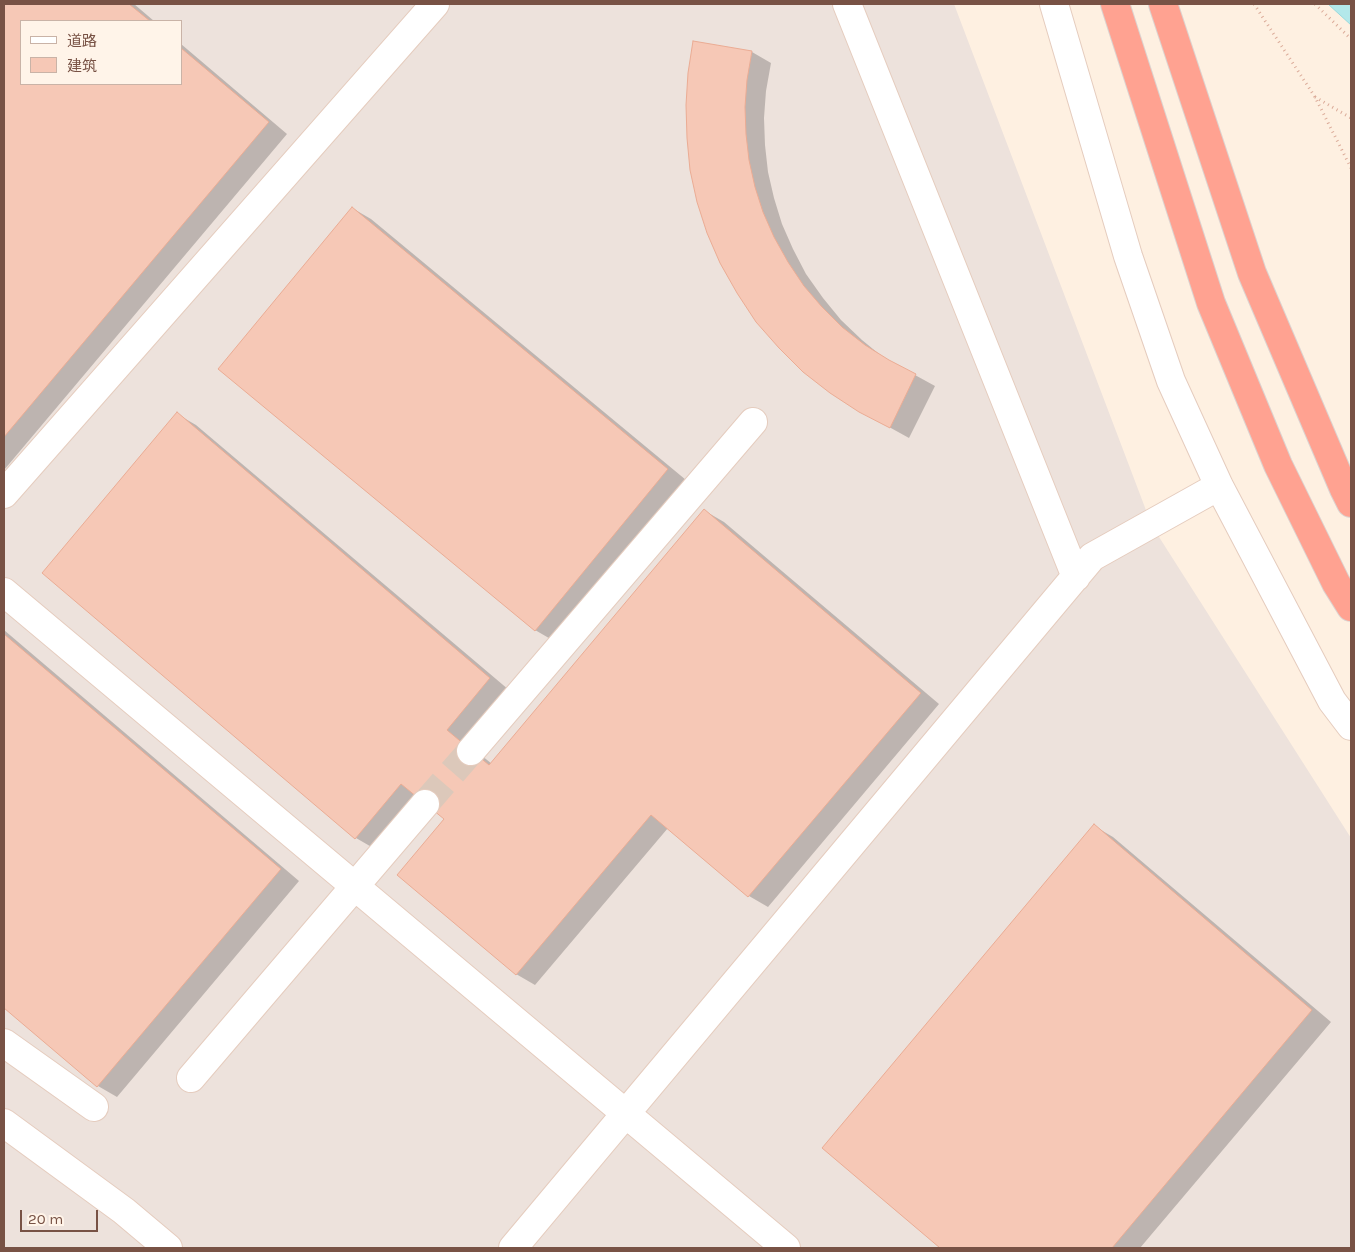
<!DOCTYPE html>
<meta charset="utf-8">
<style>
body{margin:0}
#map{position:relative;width:1355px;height:1252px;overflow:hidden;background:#fef0e1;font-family:Karla,"Noto Sans SC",sans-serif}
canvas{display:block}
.frame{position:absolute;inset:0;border:5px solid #785245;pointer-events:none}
.legend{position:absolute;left:20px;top:20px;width:162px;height:65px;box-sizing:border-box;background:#fff4e9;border:1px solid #c9b3a7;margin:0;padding:6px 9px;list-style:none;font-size:15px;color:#785245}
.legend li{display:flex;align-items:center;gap:10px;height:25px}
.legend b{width:25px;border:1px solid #c9b3a7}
.scale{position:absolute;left:20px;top:1210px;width:78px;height:22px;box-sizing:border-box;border:2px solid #785245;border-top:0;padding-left:6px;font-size:15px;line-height:18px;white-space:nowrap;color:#785245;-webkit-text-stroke:4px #fff4e9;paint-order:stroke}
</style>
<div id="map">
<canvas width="1355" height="1252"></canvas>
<div class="frame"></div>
<ul class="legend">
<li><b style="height:6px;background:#fff"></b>道路</li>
<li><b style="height:14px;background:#f6c8b6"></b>建筑</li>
</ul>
<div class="scale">20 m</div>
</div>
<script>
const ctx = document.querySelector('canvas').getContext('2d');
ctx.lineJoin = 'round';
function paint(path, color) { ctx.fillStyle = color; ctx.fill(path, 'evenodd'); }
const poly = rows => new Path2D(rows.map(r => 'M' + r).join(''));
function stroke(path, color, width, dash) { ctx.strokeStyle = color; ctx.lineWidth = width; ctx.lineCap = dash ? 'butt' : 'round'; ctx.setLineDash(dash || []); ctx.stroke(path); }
const industrial = poly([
 [4,4,954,4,1152,526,1351,838,1351,1248,4,1248],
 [21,21,181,21,181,84,21,84]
]);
const water = poly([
 [1328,4,1351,4,1351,25,1328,4]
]);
const shadow = poly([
 [4,4,134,4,154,21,21,21,21,84,181,84,181,44,287,134,4,470],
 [752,52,771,63,766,91,764,118,765,145,768,172,774,198,782,224,793,249,806,274,823,298,841,320,862,340,884,358,935,386,909,438,880,422,709,233],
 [352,208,371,219,686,480,554,641,535,630],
 [177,414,196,425,509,690,465,742,492,764,705,511,724,522,939,704,768,907,749,896,668,828,535,985,516,974,446,819,419,796,375,849,356,838],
 [4,630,299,881,117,1097,98,1086,4,1007],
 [1094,826,1113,837,1331,1022,1140,1248,942,1248,823,1148]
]);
const building = poly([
 [4,4,129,4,150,21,21,21,21,84,181,84,181,48,269,122,4,437,4,4],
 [693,41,752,51,747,80,745,107,746,134,749,160,755,187,763,212,774,237,788,262,804,286,822,307,842,327,865,345,889,360,916,374,890,428,859,412,830,393,803,372,779,348,756,322,737,293,720,263,707,233,697,202,690,170,687,138,686,105,688,73,693,41],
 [352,207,668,469,535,631,218,369,352,207],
 [177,412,490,678,447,730,489,765,704,509,921,693,748,897,651,815,516,975,397,875,444,819,401,784,355,839,42,573,177,412],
 [4,634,281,869,97,1087,4,1008,4,634],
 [1094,824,1312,1010,1112,1248,940,1248,822,1148,1094,824]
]);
const minorTunnel = poly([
 [425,804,471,751]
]);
const path = poly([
 [1254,4,1315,97,1351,168],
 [1315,4,1351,39],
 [1315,97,1351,118]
]);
const minor = poly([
 [847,4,1076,577],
 [1054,4,1128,256,1171,381,1219,486,1332,701,1351,726],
 [4,494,435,4],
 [4,592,786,1248],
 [471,751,753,422],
 [4,1043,94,1107],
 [191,1078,425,804],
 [4,1123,124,1211,168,1248],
 [513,1248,1092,557,1219,486]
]);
const highway = poly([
 [1115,4,1211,303,1278,465,1336,583,1351,607],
 [1163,4,1252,273,1344,489,1351,503]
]);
paint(industrial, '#ede2dc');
paint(water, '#b3e8ea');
stroke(water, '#99d9dc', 1);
paint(shadow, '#0003');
paint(building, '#f6c8b6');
stroke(building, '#ebac94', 1);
stroke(minorTunnel, '#dcc8ba', 28, [28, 14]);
stroke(minor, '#e5ccbe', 30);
stroke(highway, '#dcd2cf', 30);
stroke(path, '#dbab99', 3, [1, 4]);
stroke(minor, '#fff', 28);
stroke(highway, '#ffa291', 28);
</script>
